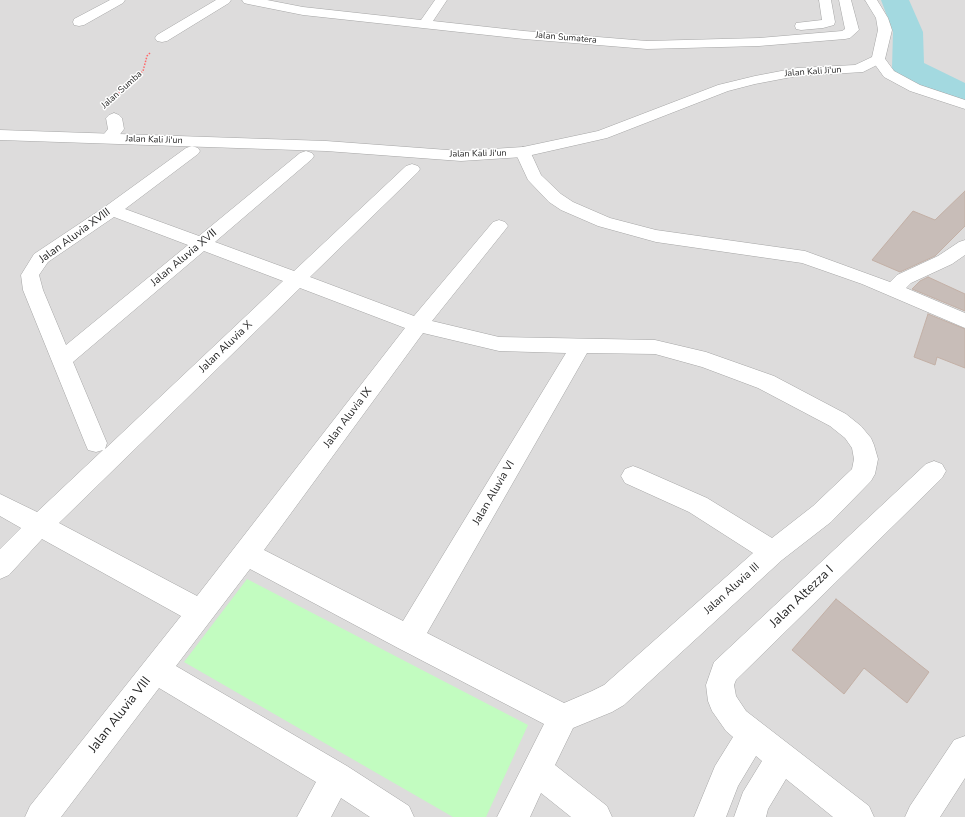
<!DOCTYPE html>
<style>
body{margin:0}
canvas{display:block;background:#f0ebe5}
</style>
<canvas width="965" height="817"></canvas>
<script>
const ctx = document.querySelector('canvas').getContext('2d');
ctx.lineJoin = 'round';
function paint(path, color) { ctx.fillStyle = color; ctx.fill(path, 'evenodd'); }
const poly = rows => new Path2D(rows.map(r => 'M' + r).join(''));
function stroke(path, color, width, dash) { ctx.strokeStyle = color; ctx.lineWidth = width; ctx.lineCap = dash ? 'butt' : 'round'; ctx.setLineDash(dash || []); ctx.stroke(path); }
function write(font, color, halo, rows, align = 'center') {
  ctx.font = font + ' "Nunito Sans",sans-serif'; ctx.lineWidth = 3; ctx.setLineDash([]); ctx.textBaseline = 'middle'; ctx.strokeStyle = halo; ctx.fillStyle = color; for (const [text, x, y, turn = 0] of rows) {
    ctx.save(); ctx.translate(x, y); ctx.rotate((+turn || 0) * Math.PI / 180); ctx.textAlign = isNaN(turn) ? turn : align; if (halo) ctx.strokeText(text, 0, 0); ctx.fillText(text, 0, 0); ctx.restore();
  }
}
const residential = poly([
 [0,0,965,0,965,817,0,817]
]);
const park = poly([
 [247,579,528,725,486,817,453,817,184,662]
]);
const river = poly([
 [881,0,909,0,923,32,924,63,965,83,965,106,953,103,897,75,892,68,893,32,881,0]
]);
const building = poly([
 [965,191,965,226,935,256,900,272,872,260,913,211,935,220,965,191],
 [928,277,965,294,965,311,912,289,920,281,928,277],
 [928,314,965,329,965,368,937,357,935,365,914,357,928,314],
 [836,599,929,672,907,703,864,668,844,694,792,650,836,599]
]);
const path = poly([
 [112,99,143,71,147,56,151,52]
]);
const minor = poly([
 [110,0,125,0,123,3,84,25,79,26,74,25,73,22,74,19,110,0],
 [216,0,231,0,229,3,167,41,162,42,157,41,155,38,157,35,216,0],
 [242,0,267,0,303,7,421,20,435,0,447,0,433,21,524,31,647,41,759,38,842,31,845,29,839,0,851,0,859,30,850,38,845,39,759,46,647,49,524,39,303,15,248,4,244,3,242,0],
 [819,0,831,0,835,22,834,25,823,28,801,30,796,29,795,26,796,23,822,20,819,0],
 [878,55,883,56,894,71,920,85,965,100,965,109,910,91,884,77,871,59,873,56,878,55],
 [114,113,119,115,122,118,124,129,115,141,109,143,103,141,101,138,108,129,106,118,109,115,114,113],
 [192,146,198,148,200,151,198,154,125,209,199,236,300,153,306,151,312,153,314,156,312,159,215,242,294,271,406,166,412,164,418,166,420,169,418,172,310,277,414,316,493,222,499,220,505,222,508,226,505,230,432,321,499,337,655,340,706,352,774,376,846,414,861,426,871,438,874,445,878,459,875,474,871,481,831,522,782,560,624,705,612,712,573,728,555,765,607,806,612,817,571,817,541,793,530,817,497,817,544,724,398,648,250,569,176,666,347,766,409,806,414,817,370,817,341,798,331,817,297,817,316,782,159,688,61,817,25,817,30,806,181,616,42,539,9,575,0,579,0,549,21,528,0,516,0,494,37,512,103,450,96,452,88,450,85,443,23,290,21,275,34,254,106,206,186,148,192,146],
 [114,217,188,245,66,345,43,290,39,275,48,262,114,217],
 [204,251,283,281,105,449,107,443,73,362,204,251],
 [300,288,405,328,197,596,59,523,300,288],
 [423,333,499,351,566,353,403,621,264,550,423,333],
 [587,353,655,354,702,367,758,388,830,426,845,438,852,448,854,459,852,469,813,506,772,538,707,498,641,469,633,466,625,469,621,476,625,483,689,512,753,553,604,685,592,691,564,703,427,633,587,353],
 [523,147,529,149,541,175,561,194,573,202,610,218,656,230,805,251,890,282,897,275,938,256,959,242,965,240,965,255,952,264,911,283,906,288,965,313,965,328,862,284,802,263,656,242,598,226,561,210,549,202,528,180,515,152,517,149,523,147],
 [934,461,942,464,946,471,942,478,736,680,734,685,736,696,746,711,869,806,874,817,833,817,786,779,768,809,766,817,734,817,743,792,762,761,756,756,738,786,726,817,694,817,715,766,733,737,726,731,712,711,708,701,706,685,714,662,926,464,934,461],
 [965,736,965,778,940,817,905,817,910,806,954,740,965,736]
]);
const tertiary = poly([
 [865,0,877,0,888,18,892,30,885,59,883,62,863,72,797,76,755,84,728,91,607,138,523,157,461,161,326,151,0,140,0,130,326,141,461,151,523,147,598,131,718,85,755,76,797,68,855,65,872,57,878,30,876,18,865,0]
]);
const farStreetnames = [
 ["Jalan Sumatera",566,38,5],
 ["Jalan Kali Ji'un",813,72,-4],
 ["Jalan Sumba",122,90,-42],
 ["Jalan Kali Ji'un",154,140,2],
 ["Jalan Kali Ji'un",478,154,-1]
];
const streetNames = [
 ["Jalan Aluvia XVIII",75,236,-36],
 ["Jalan Aluvia XVII",184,258,-40],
 ["Jalan Aluvia X",226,347,-44],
 ["Jalan Aluvia IX",348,418,-53],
 ["Jalan Aluvia VI",494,493,-60],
 ["Jalan Aluvia III",732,589,-42]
];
const nearStreetnames = [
 ["Jalan Altezza I",802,597,-44],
 ["Jalan Aluvia VIII",120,715,-52]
];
paint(residential, '#dddcdc');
paint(park, '#c2fcc0');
paint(river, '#a3d9e0');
paint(building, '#c8bdb8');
stroke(building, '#c3b0a6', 1);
stroke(minor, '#a6a6a6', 1);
stroke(tertiary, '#a6a6a6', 1);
stroke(path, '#ff6769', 1.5, [1.5, 1.5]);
paint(minor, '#fff');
paint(tertiary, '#fff');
write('9px', '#1f1f1f', '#fff', farStreetnames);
write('11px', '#1f1f1f', '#fff', streetNames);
write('13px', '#1f1f1f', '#fff', nearStreetnames);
</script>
